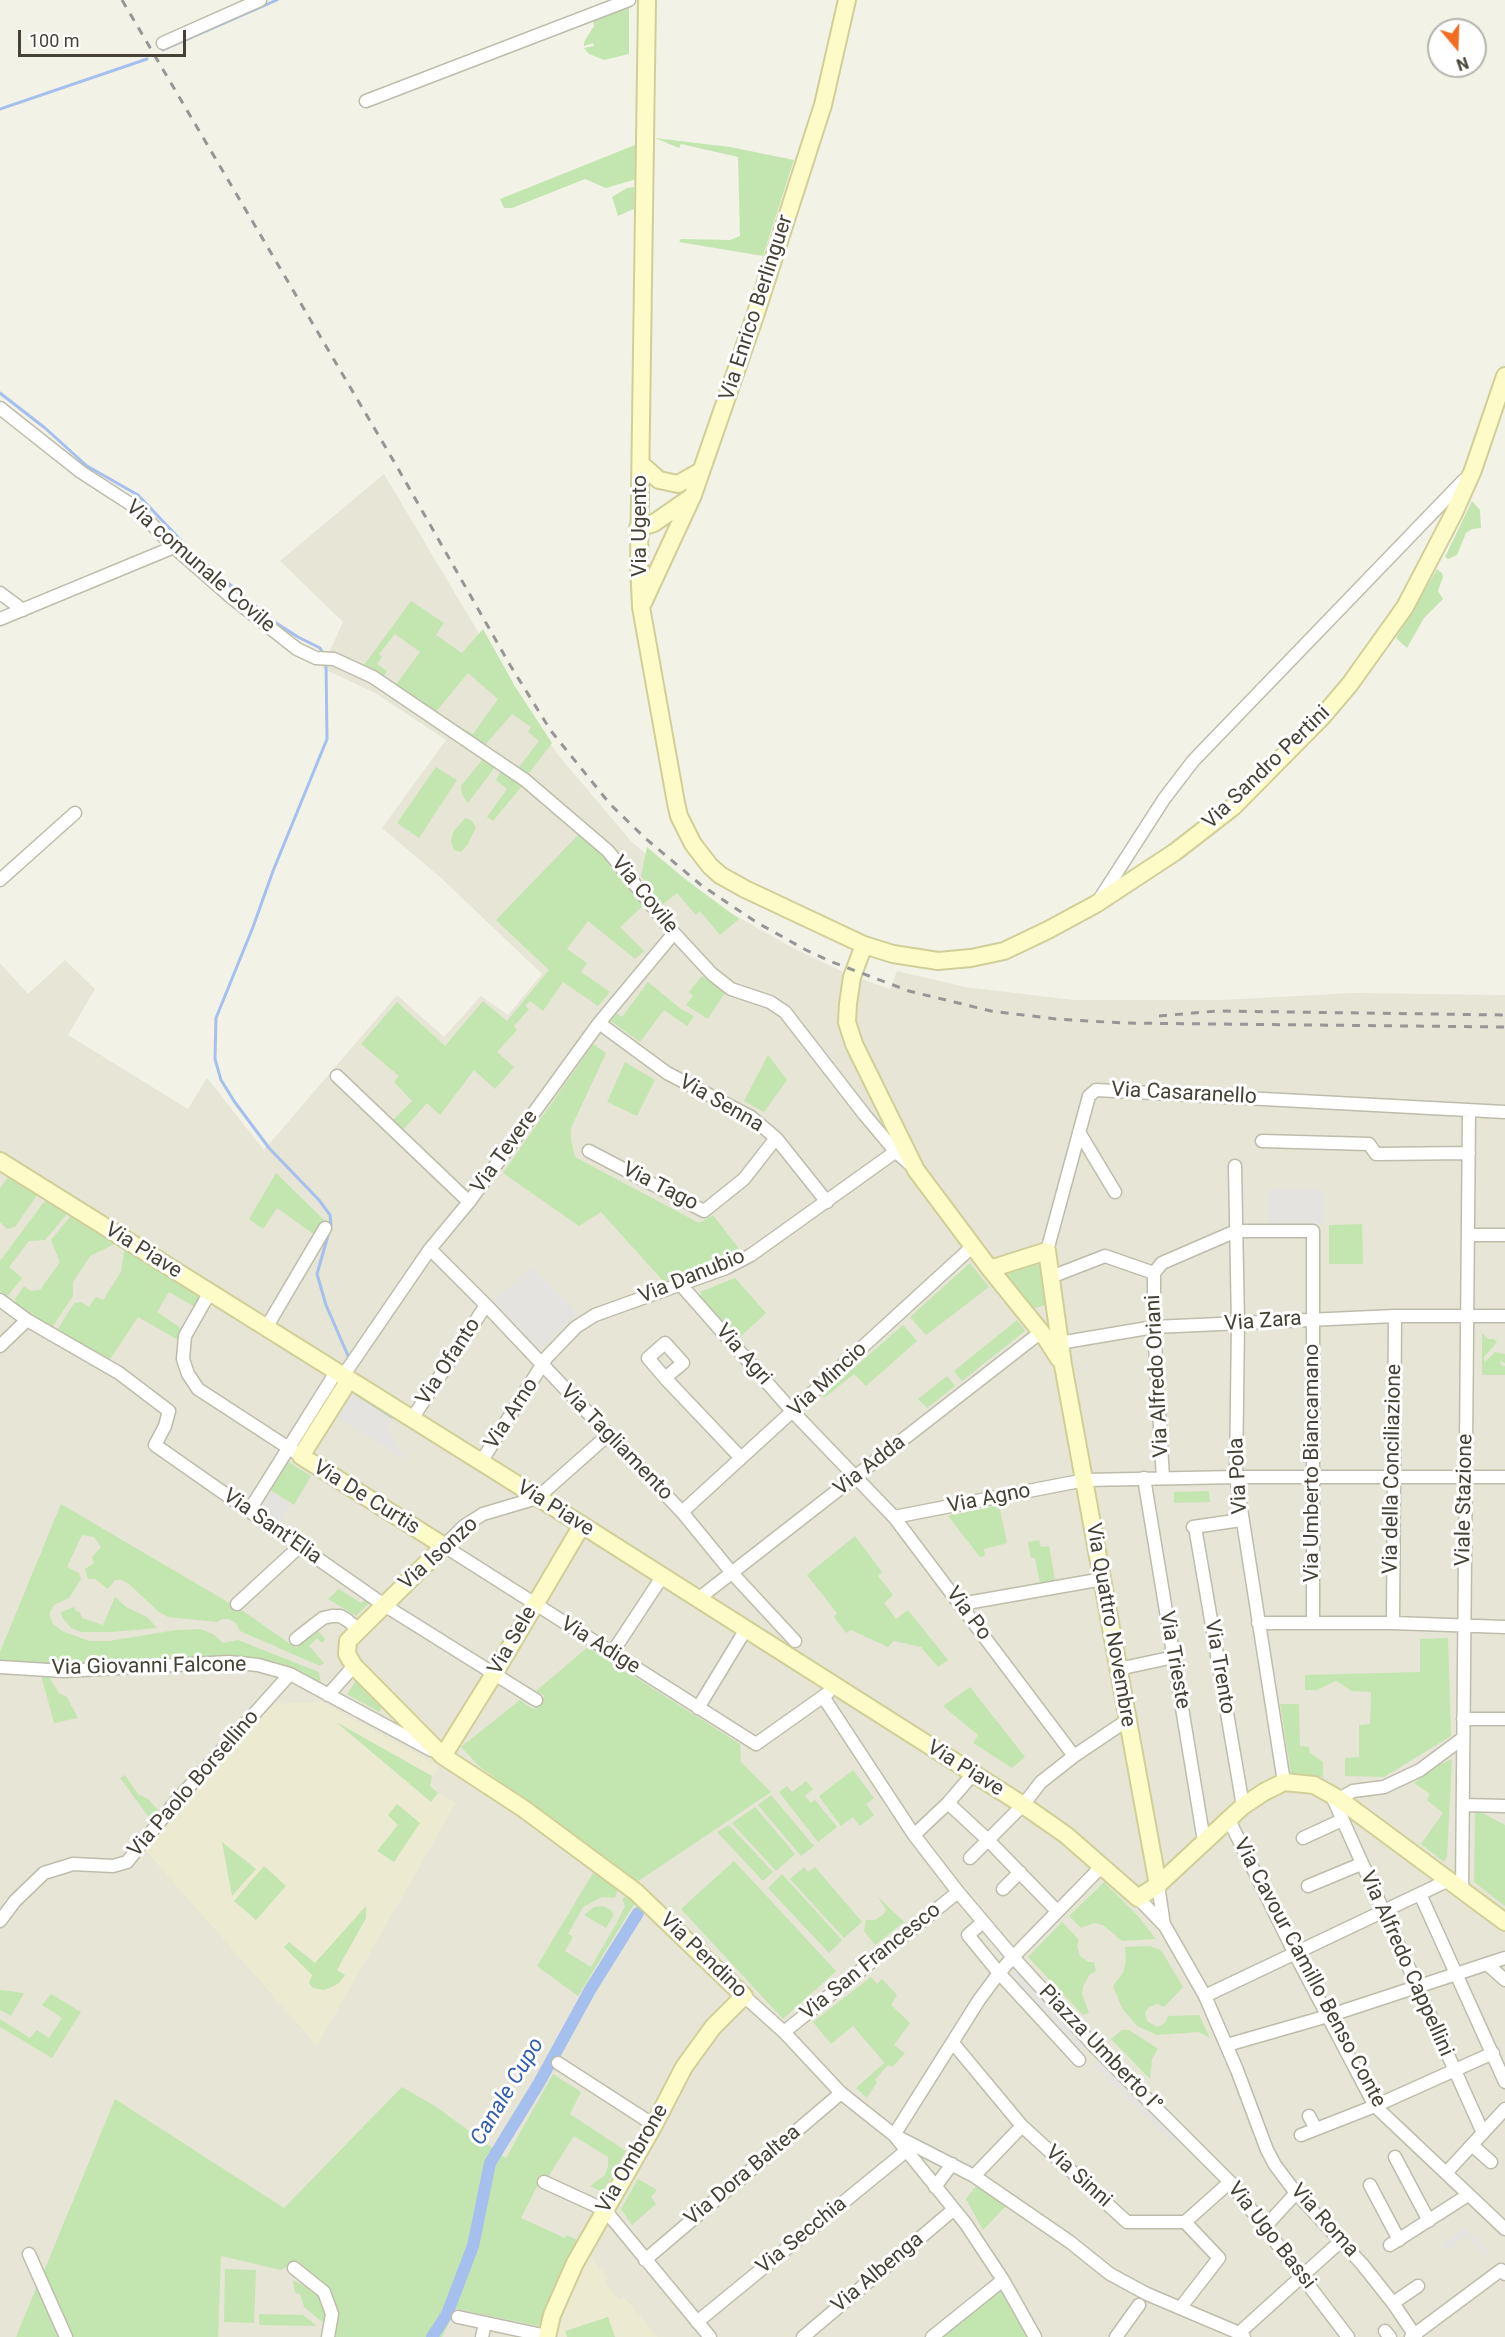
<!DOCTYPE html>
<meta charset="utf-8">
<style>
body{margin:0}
#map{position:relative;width:1505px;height:2337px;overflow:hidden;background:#f3f2e7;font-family:Roboto,sans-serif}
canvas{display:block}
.north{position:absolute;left:1427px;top:18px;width:60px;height:60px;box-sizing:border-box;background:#fff;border:2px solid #b5b4af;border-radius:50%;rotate:161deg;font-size:16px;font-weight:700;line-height:24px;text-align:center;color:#464336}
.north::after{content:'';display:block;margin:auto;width:21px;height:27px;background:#f26d1f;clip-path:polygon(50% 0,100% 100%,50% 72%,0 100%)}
.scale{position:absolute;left:18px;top:30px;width:168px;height:27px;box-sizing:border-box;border:3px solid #464336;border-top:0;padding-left:8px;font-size:18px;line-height:21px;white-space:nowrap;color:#464336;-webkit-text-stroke:4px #fff;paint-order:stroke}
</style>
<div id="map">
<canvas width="1505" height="2337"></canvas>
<div class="north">N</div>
<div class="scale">100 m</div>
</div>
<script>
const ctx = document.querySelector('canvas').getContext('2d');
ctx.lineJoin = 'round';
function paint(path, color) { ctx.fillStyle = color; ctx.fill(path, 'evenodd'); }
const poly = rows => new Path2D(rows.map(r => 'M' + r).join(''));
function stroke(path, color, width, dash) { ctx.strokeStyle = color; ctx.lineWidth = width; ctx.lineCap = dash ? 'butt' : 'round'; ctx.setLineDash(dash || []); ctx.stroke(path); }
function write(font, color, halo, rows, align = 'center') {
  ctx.font = font + ' Roboto,sans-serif'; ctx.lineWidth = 6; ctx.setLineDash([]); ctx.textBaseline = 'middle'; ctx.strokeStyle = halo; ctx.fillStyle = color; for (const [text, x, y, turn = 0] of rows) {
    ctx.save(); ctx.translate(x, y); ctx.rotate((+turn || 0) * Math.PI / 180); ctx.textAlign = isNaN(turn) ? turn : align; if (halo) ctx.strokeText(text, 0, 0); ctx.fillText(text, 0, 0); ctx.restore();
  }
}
const residential = poly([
 [384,474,515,694,559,756,631,841,669,875,731,913,793,948,850,975,890,989,897,971,965,987,1073,1000,1221,1000,1352,993,1505,995,1505,2337,0,2337,0,963,28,994,65,960,95,989,68,1035,188,1109,207,1078,264,1150,397,995,444,1037,481,996,508,1015,542,974,441,878,382,828,446,740,375,693,322,668,343,622,280,561]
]);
const education = poly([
 [322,1702,439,1766,430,1781,430,1786,438,1793,456,1803,317,2046,144,1849,271,1704],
 [589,2255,609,2279,605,2282,608,2286,620,2300,624,2297,658,2337,556,2337,564,2309]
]);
const green = poly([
 [629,4,629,54,604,60,589,54,584,48,594,46,593,43,584,46,584,42,594,26,592,17],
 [655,138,730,147,794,160,763,256,679,242,681,239,730,240,740,236,738,157,681,144,679,148],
 [640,143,640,178,606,188,585,179,512,208,504,208,500,199],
 [634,187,634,209,618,216,612,197,627,188],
 [1472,501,1480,510,1481,528,1472,529,1466,533,1457,555,1448,559,1445,557],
 [1437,569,1442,573,1443,577,1438,591,1443,599,1424,618,1407,648,1396,638],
 [411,601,444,623,436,635,462,653,483,629,516,688,552,743,527,776,519,767,539,741,528,732,531,727,512,714,484,746,443,720,444,718,473,734,498,699,468,673,435,713,395,686,420,652,395,634,379,654,382,657,377,664,387,671,383,677,364,665],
 [483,759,495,767,468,803,462,795,461,786],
 [436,767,457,780,419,838,397,823],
 [501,771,522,786,493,821,487,817,507,789,496,780],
 [465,818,471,820,476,827,468,844,461,852,454,850,451,842,453,832],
 [581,832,618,868,643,906,620,927,644,951,635,959,588,921,567,949,587,963,581,972,610,992,598,1006,563,982,543,1011,530,1001,525,1006,529,1009,514,1026,517,1030,497,1052,514,1067,495,1089,474,1070,440,1115,427,1103,403,1130,393,1120,412,1101,394,1082,399,1076,361,1044,397,1002,445,1046,483,1001,507,1021,549,970,496,920],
 [647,847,685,879,739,919,720,935,700,911,696,915,677,893,662,905,641,876],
 [702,976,726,991,708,1019,686,1005,693,996,689,992],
 [648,982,681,1009,694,1016,687,1026,664,1010,640,1042,611,1021,616,1013,622,1017],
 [593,1044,606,1053,571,1128,571,1140,575,1157,699,1223,713,1215,740,1250,701,1268,664,1282,601,1212,579,1226,503,1173],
 [768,1055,787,1080,764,1112,744,1101],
 [625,1062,655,1080,637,1116,607,1102],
 [276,1173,325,1221,315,1235,277,1208,263,1229,249,1219],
 [11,1174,39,1192,15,1227,7,1229,0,1222,0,1188],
 [52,1199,66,1209,67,1214,45,1240,29,1241,9,1267,22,1278,7,1297,0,1291,0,1261,44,1202],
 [73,1213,119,1242,90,1256,73,1282,73,1296,51,1329,16,1305,15,1299,24,1286,31,1291,40,1290,60,1262,51,1240],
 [1362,1224,1363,1264,1329,1264,1329,1225],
 [128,1249,203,1295,193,1306,169,1292,157,1312,182,1329,178,1340,138,1317,109,1361,56,1332,74,1303,81,1302,89,1307,96,1297,103,1300,121,1272,124,1251],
 [1034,1262,1042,1268,1046,1305,1031,1309,1004,1276,1003,1271],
 [970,1263,989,1287,926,1335,910,1317],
 [735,1278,766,1313,738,1339,702,1299,700,1292],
 [1017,1320,1025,1331,962,1381,954,1371],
 [903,1325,917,1341,866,1386,854,1374,824,1398,822,1396],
 [1482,1333,1488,1339,1494,1339,1497,1342,1484,1357,1485,1362,1495,1352,1505,1354,1505,1363,1500,1361,1502,1366,1505,1366,1505,1375,1482,1375],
 [947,1376,955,1386,927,1408,918,1399],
 [287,1461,311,1476,294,1505,269,1489],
 [1209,1491,1210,1502,1174,1503,1174,1492],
 [61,1504,243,1611,296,1648,317,1630,325,1639,322,1643,317,1638,309,1646,324,1663,320,1666,240,1631,236,1623,229,1619,223,1619,217,1622,168,1617,159,1612,129,1584,122,1580,115,1580,108,1589,95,1579,88,1579,85,1569,94,1563,92,1557,101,1547,94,1537,89,1536,82,1535,67,1567,79,1573,81,1579,69,1598,54,1605,49,1614,53,1624,62,1631,89,1641,109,1641,176,1630,200,1629,213,1634,223,1643,238,1640,319,1672,321,1684,302,1672,282,1665,238,1657,179,1657,76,1665,0,1662,0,1652],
 [999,1505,1007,1543,984,1549,985,1556,980,1557,948,1516],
 [855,1536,882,1572,878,1576,893,1595,884,1603,896,1619,908,1610,948,1660,938,1667,921,1647,894,1641,888,1647,851,1630,846,1633,834,1617,837,1613,807,1575],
 [1039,1540,1041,1547,1049,1546,1055,1580,1040,1583,1035,1558,1031,1558,1028,1542],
 [339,1589,361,1603,367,1598,371,1601,356,1616,328,1599],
 [115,1597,126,1607,147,1617,157,1628,112,1632,81,1632,71,1628,62,1617,61,1612,74,1607,76,1611,80,1612,82,1618,103,1625],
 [1448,1638,1451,1736,1384,1777,1345,1776,1345,1758,1359,1757,1359,1725,1370,1724,1371,1692,1352,1691,1336,1681,1317,1690,1305,1690,1305,1675,1420,1672,1420,1639],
 [588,1647,740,1744,741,1762,771,1792,634,1884,612,1864,479,1766,461,1747,520,1700,533,1709,545,1696,536,1691],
 [41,1675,49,1677,59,1693,67,1697,78,1718,54,1723],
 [357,1679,382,1708,379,1712,347,1694],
 [970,1687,1025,1757,1012,1768,973,1743,978,1735,943,1706],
 [1280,1704,1299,1704,1300,1746,1309,1747,1310,1753,1323,1762,1323,1777,1291,1773],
 [336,1722,432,1776,430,1786,438,1793,431,1802],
 [1452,1759,1447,1857,1444,1862,1421,1844,1443,1813,1427,1800,1430,1794,1414,1783,1441,1764],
 [853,1770,874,1798,866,1804,874,1815,860,1826,853,1817,841,1826,819,1796],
 [125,1775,138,1794,148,1799,159,1811,151,1820,120,1778],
 [806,1781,813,1789,805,1796,811,1803,815,1800,837,1827,818,1842,779,1792,787,1786,792,1792],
 [771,1795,814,1846,801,1856,758,1805],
 [397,1804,420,1823,394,1862,377,1851,398,1825,388,1815],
 [755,1807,795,1854,776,1871,732,1823],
 [1475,1809,1505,1825,1505,1906,1474,1882],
 [729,1825,773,1872,763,1881,717,1832],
 [222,1842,256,1869,232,1896],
 [734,1861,836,1971,783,2019,681,1909],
 [264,1866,286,1886,256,1920,234,1901],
 [804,1867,808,1872,815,1867,862,1922,844,1938,790,1879],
 [593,1873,618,1889,615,1898,602,1897,583,1907,568,1934,573,1937,565,1951,591,1967,615,1926,625,1906,622,1899,628,1895,636,1901,578,1996,537,1966],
 [782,1874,842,1940,829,1953,768,1888],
 [1104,1882,1137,1915,1156,1939,1122,1941,1103,1925,1094,1923,1081,1928,1069,1916],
 [877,1896,904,1922,875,1945,864,1931,866,1920,875,1920,884,1914,886,1909],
 [366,1906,366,1918,337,1970,345,1975,339,1983,330,1988,323,1990,313,1988,309,1983,312,1975,284,1947,289,1942,315,1963],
 [603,1906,611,1910,614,1915,606,1928,584,1915,594,1907],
 [1062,1922,1079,1940,1077,1946,1080,1956,1088,1962,1094,1962,1096,1971,1089,1975,1083,1987,1082,1994,1089,2013,1083,2015,1028,1957],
 [1149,1946,1161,1950,1183,1987,1164,2007,1157,2004,1149,2007,1145,2013,1147,2021,1157,2027,1165,2023,1168,2016,1199,2015,1210,2038,1199,2032,1157,2035,1137,2026,1122,2008,1113,1986,1123,1973,1126,1961,1125,1947],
 [871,1977,877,1984,882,1979,897,1995,891,2005,910,2023,894,2045,905,2053,893,2067,888,2065,875,2080,877,2082,867,2098,856,2088,884,2063,883,2061,853,2026,831,2044,813,2022],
 [0,1990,24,1993,11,2016,0,2010],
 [51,1994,81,2012,52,2058,0,2027,0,2019,30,2038,37,2030,49,2038,62,2018,42,2005],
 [1122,2030,1129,2030,1158,2049,1152,2059,1150,2079,1111,2039],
 [553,2074,581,2092,570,2114,626,2151,604,2190,598,2190,590,2186,605,2175,608,2166,608,2157,574,2136,548,2177,543,2175,521,2218,565,2238,567,2235,577,2240,544,2310,539,2326,456,2309,442,2337,331,2337,336,2311,298,2261,281,2270,221,2256,218,2337,72,2337,44,2271,115,2099,284,2208,402,2087,435,2106,506,2158],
 [638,2179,657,2190,651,2197,656,2204,632,2225,621,2209],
 [976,2186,1006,2206,983,2230,966,2199],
 [225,2269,256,2270,254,2323,224,2322],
 [293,2280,317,2292,325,2302,328,2323,321,2321,304,2307,300,2294,295,2293],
 [1003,2285,1030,2337,940,2337],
 [37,2286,61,2337,16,2337],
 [259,2314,303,2315,317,2326,259,2325],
 [608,2317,615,2337,567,2337,565,2331]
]);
const parking = poly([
 [1270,1189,1322,1190,1322,1224,1270,1224],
 [532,1267,578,1314,540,1351,493,1301],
 [352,1392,356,1397,392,1420,388,1430,407,1461,334,1415,347,1395],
 [269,1491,290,1504,278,1523,258,1510],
 [1018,1969,1088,2044,1079,2051,1010,1976],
 [1101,2059,1179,2137,1173,2143,1094,2066],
 [1464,2227,1491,2253,1487,2256,1466,2235,1446,2251,1442,2245]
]);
const stream = poly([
 [163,50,277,0],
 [0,109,147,59],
 [0,393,45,428,87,466,138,495,191,551,228,583,273,621,298,637,320,648,324,655],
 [326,662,327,739,273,871,253,927,216,1018,215,1059,221,1080,234,1101,269,1148,319,1200,330,1215,331,1225,317,1274,326,1305,349,1358],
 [358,1395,392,1417]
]);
const canal = poly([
 [432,2337,447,2314,473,2246,490,2163,539,2083,590,1990,638,1913]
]);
const street = poly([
 [163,43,260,0],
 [366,101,629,0],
 [0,408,81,472,135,507,174,547,231,597,297,649,316,658,334,659,373,677,525,780,608,851,674,933,712,974,731,989,770,1002,785,1012,864,1114,895,1151,911,1165],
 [0,593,23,610],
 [0,619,174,547],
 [0,880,75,813],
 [1099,900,1164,799,1193,761,1464,480],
 [599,1023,667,1073,751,1117,776,1138,827,1202],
 [337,1076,469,1202],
 [1079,1132,1115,1192],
 [1262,1141,1369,1144,1376,1154,1469,1153],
 [589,1151,704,1211,744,1179,776,1138],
 [1235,1166,1238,1324,1236,1477,1284,1782],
 [1468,1235,1505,1235],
 [430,1249,486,1305,682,1512,732,1573,795,1641],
 [1047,1251,1089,1096,1096,1090,1505,1112],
 [1154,1273,1154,1327,1163,1478],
 [1051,1277,1105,1256,1154,1273,1162,1263,1236,1231,1313,1231,1313,1622],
 [681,1285,793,1412,894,1517,1074,1756],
 [206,1299,185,1336,183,1359,188,1374,198,1389,301,1456],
 [0,1300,27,1320,119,1373,169,1411,165,1426,155,1445,384,1605,536,1700],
 [266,1328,325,1228],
 [665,1343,683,1363,665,1378,648,1358,665,1343],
 [1059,1343,1154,1327,1395,1316,1505,1316],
 [0,1346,27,1320],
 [343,1376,430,1249,469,1202,599,1023,674,933],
 [665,1378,741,1458],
 [412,1419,486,1305],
 [608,1435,537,1498,483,1514,464,1526,444,1546,756,1744,828,1693],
 [481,1462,547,1357,576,1327,595,1315,726,1268,751,1255,902,1147],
 [1144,1478,1204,1841],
 [249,1511,336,1372],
 [682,1512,973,1246],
 [894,1517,1085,1480,1236,1477,1505,1477],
 [1193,1527,1241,1520],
 [1195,1527,1243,1806],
 [698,1599,1041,1332],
 [237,1604,299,1547],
 [961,1604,1103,1579],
 [1258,1623,1393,1623,1505,1627],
 [1393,1623,1395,1316],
 [296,1639,323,1618,332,1616,340,1616,347,1620,359,1630],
 [612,1653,662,1577],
 [0,1667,64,1671,229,1662,258,1665,290,1674,431,1750],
 [1118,1669,1174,1657],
 [328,1695,354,1666],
 [824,1698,914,1835,958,1892,1013,1957,1095,2047,1230,2182,1348,2337],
 [698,1708,746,1629],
 [1463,1719,1505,1719],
 [1331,1794,1483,2133],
 [1339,1799,1353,1791,1384,1787,1420,1770,1463,1738],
 [948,1803,989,1841,1057,1911],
 [1463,1805,1505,1806],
 [1229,1820,1295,1954,1375,2106,1505,2229],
 [914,1835,948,1803,973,1774],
 [1303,1838,1342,1820],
 [970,1858,1023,1805,1041,1782,1074,1756,1126,1721],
 [1158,1885,1164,1925],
 [1308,1886,1361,1864],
 [1003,1889,1020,1872],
 [1462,1890,1469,1110],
 [1420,1894,1505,2082],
 [1138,1898,1165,1926,1205,1996,1237,2070,1267,2150,1275,2165,1296,2193,1362,2264,1393,2303,1416,2337],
 [0,1921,15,1901,44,1873,73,1864,113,1866,127,1862,178,1799,290,1674],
 [983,1922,968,1935,999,1973,979,2000,894,2135,974,2176,1070,2242,1110,2274,1147,2294,1239,2333,1244,2337],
 [1487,1964,1505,1980],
 [744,1996,784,2032,841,2093,894,2135,966,2224,1003,2280,1035,2337],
 [1205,1996,1449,1880],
 [784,2032,958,1892],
 [953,2043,1022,2126,1127,2222,1185,2222,1230,2182],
 [1227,2045,1328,2016,1505,1958],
 [1079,2060,999,1973,1013,1957,1102,1866],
 [558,2063,654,2125],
 [1309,2116,1316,2129],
 [1301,2135,1375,2106,1493,2053],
 [1472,2145,1491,2162],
 [1395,2157,1429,2221],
 [1446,2173,1505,2109],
 [974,2176,1022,2126],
 [544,2182,605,2210,710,2337],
 [1370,2185,1399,2240],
 [935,2187,952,2164],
 [1264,2228,1296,2193],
 [1390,2245,1468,2195],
 [29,2254,66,2337],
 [645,2260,841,2093],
 [294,2268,324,2292,332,2314,328,2337],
 [1393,2303,1418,2286],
 [1181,2307,1219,2258,1185,2222],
 [458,2317,547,2336],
 [697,2322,906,2151],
 [1385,2331,1390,2337],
 [1239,2333,1342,2240],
 [482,2337,485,2323],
 [803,2337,953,2210],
 [932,2337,1003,2280],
 [1116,2337,1139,2305],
 [1411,2337,1501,2270,1505,2274]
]);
const secondary = poly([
 [647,0,639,563,641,607,676,803,679,816,693,844,710,866,720,875,745,889,864,945,893,954,938,961,971,958,1004,951,1048,930,1096,904,1175,852,1233,807,1322,717,1350,684,1405,607,1454,513,1473,470,1505,376],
 [641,464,659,480,678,484,701,471],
 [638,528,654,523,690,498],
 [643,603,693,495,755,316,823,105,847,0],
 [864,945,852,977,848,1004,847,1022,854,1044,916,1170,990,1269,1045,1337,1059,1359],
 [0,1161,582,1525,1023,1805,1066,1835,1138,1898,1158,1885,1243,1806,1264,1792,1284,1782,1314,1785,1339,1799,1505,1922],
 [990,1269,1047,1251,1063,1365,1158,1885],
 [349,1380,301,1456,444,1546,348,1641,347,1654,354,1666,443,1756,524,1809,636,1892,744,1996,713,2027,684,2067,654,2125,575,2263,552,2315,547,2337],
 [443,1756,494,1674,582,1525]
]);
const rail = poly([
 [122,0,396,465,510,665,551,731,610,804,645,838,701,885,756,922,806,950,832,962,909,991,991,1011,1056,1019,1123,1023,1505,1027],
 [1159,1016,1217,1011,1505,1015]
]);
const streetNames = [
 ["Via Enrico Berlinguer",757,308,-72],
 ["Via Ugento",641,526,-90],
 ["Via comunale Covile",200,567,41],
 ["Via Sandro Pertini",1267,768,-44],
 ["Via Covile",644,895,51],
 ["Via Casaranello",1184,1094,3],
 ["Via Senna",721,1104,30],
 ["Via Tevere",505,1152,-54],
 ["Via Tago",660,1187,27],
 ["Via Piave",143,1251,32],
 ["Via Danubio",692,1277,-22],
 ["Via Zara",1263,1322,-4],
 ["Via Agri",743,1355,49],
 ["Via Ofanto",449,1362,-57],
 ["Via Alfredo Oriani",1158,1376,-93],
 ["Via Mincio",828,1380,-43],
 ["Via Arno",512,1414,-57],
 ["Via Tagliamento",616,1443,46],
 ["Via Umberto Biancamano",1313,1463,-90],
 ["Via Adda",870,1466,-38],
 ["Via della Conciliazione",1393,1469,-89],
 ["Via Pola",1239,1476,-93],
 ["Via De Curtis",366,1498,32],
 ["Via Agno",989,1499,-11],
 ["Viale Stazione",1465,1500,-89],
 ["Via Piave",555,1509,32],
 ["Via Sant'Elia",272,1527,35],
 ["Via Isonzo",439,1554,-42],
 ["Via Po",968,1614,53],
 ["Via Quattro Novembre",1110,1625,80],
 ["Via Sele",513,1641,-60],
 ["Via Adige",600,1646,32],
 ["Via Trieste",1174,1660,80],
 ["Via Giovanni Falcone",149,1667,-1],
 ["Via Trento",1219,1667,80],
 ["Via Piave",965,1769,32],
 ["Via Paolo Borsellino",194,1784,-49],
 ["Via Pendino",703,1956,44],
 ["Via San Francesco",871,1962,-39],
 ["Via Alfredo Cappellini",1406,1964,66],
 ["Via Cavour Camillo Benso Conte",1309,1973,62],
 ["Piazza Umberto I°",1100,2049,46],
 ["Via Ombrone",633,2159,-60],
 ["Via Dora Baltea",743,2176,-40],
 ["Via Sinni",1078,2177,42],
 ["Via Roma",1324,2221,48],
 ["Via Secchia",802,2236,-39],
 ["Via Ugo Bassi",1271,2236,52],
 ["Via Albenga",878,2273,-40]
];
const waterNames = [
 ["Canale Cupo",508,2092,-59]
];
paint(residential, '#e7e5d5');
paint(education, '#ecead1');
paint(green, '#c3e6b1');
paint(parking, '#e4e3df');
stroke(stream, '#a5c0ee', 3);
stroke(canal, '#a5c0ee', 12);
stroke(street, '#bebcaa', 15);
stroke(secondary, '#d1cf98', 20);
stroke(street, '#fff', 12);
stroke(secondary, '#fdfbc7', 16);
stroke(rail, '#969696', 3, [8, 8]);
write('21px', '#464336', '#fff', streetNames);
write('italic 22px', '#335fae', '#fff', waterNames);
</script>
